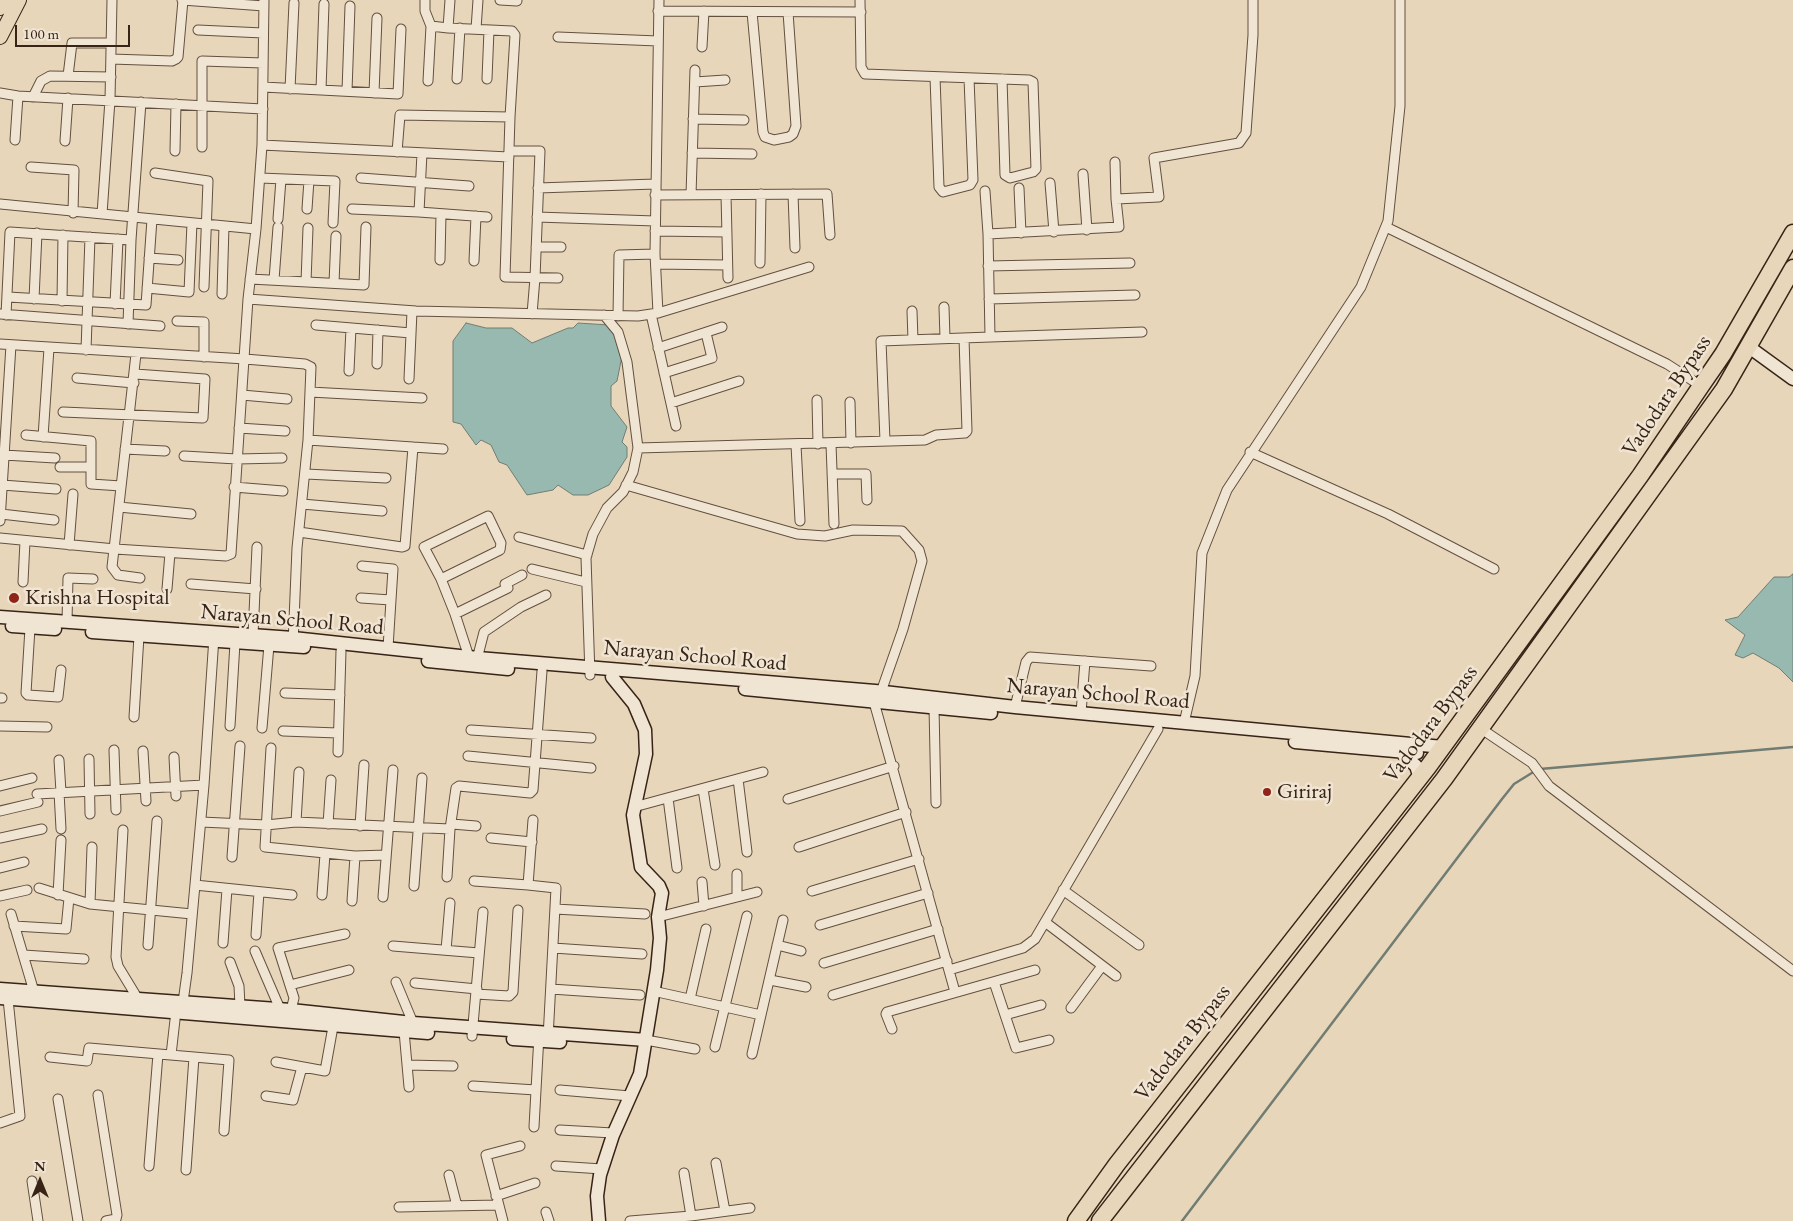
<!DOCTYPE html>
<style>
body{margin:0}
#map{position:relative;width:1793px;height:1221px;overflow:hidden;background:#e8d6bb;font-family:"EB Garamond",serif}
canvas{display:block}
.north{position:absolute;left:15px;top:1156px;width:50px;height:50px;-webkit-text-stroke:4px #f0e4d3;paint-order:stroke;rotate:0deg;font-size:14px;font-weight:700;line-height:20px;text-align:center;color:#372416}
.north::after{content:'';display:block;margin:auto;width:18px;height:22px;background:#372416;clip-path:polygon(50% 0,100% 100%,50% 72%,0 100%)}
.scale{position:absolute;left:15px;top:25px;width:115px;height:22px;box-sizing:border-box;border:2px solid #372416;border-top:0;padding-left:6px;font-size:15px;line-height:18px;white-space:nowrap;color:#372416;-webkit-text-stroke:4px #f0e4d3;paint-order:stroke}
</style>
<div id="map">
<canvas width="1793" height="1221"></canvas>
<div class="north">N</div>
<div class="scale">100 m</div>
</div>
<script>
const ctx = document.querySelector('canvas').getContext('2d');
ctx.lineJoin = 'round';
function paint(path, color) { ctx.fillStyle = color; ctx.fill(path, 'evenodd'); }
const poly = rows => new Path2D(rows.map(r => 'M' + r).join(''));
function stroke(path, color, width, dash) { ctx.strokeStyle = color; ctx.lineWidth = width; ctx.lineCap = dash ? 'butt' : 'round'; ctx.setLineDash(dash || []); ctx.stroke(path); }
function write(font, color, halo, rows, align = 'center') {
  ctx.font = font + ' "EB Garamond",serif'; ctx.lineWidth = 5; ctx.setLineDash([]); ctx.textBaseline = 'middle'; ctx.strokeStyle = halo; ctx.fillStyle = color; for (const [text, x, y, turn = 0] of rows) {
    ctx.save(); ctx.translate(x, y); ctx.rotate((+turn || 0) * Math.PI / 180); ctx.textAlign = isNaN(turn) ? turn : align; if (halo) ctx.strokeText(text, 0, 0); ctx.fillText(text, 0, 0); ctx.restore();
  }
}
const water = poly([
 [466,323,486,328,512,328,532,343,568,328,573,328,578,323,609,325,617,333,622,356,617,381,611,386,611,406,627,427,622,442,627,447,627,457,609,485,588,495,573,495,558,485,553,490,527,495,507,465,499,462,491,445,481,440,476,445,461,424,453,422,453,341,466,323],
 [1793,574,1793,682,1779,668,1753,653,1743,658,1735,655,1745,635,1725,620,1738,617,1774,577,1789,577,1793,574]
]);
const stream = poly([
 [1540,769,1793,747],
 [1182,1221,1502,799,1514,784,1535,771]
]);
const street = poly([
 [182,0,264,6],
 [425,0,425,11,431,26],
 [450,0,448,28,512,31,515,35,510,117],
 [500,0,517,1],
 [860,0,861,67,865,74,1029,80,1033,82,1036,169,1033,172,1010,178,1005,175,1002,79],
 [658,11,861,12],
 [752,12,763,132,765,137,774,140,789,137,793,134,796,126,788,12],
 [476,29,478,0],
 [198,30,263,33],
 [558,37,658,41],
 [702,47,704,11],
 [111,59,172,61,176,59,178,57,183,0],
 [68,76,72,43,111,43],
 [935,77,939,187,943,192,970,185,973,180,969,78],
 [457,79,460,28],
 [487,79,489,30],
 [428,81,431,26,448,28],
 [695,82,725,80],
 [263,87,398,94,401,29],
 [290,89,294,3],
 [321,90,324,4],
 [347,91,350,6],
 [0,93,18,96,263,109],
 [374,93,377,18],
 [33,97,41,81,50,76,111,77],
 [693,119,744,120],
 [15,140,18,96],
 [65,141,68,98],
 [262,145,509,157],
 [202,147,202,61,263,63],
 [175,151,176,104],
 [509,151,540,151,535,278,532,314],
 [397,152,400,115,510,117,505,277,558,278],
 [692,153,752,154],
 [1115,162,1116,199],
 [31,167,74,170,73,213],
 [155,173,208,181,204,287],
 [1083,174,1087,230],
 [260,178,335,181,333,223],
 [361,178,469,186],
 [1050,183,1054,232],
 [538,188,655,184],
 [1019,188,1021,233],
 [985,191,988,234],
 [793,194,795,248],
 [655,195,827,194,830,235],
 [691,195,695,70],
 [726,195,728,278],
 [0,204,256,229],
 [307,209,309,180],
 [352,209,419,212,422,153],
 [419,212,487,217],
 [102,214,110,100,112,0],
 [537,217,655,221],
 [278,219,281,179],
 [1386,227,1667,364,1701,386],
 [655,231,727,232],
 [536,247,561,247],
 [149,258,178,260],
 [440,260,441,214],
 [474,261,476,216],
 [760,263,761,194],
 [656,264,727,265],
 [988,266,1130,263],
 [250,279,364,285,366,227],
 [274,280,278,227],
 [306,282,308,228],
 [334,283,336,236],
 [147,288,189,292,192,223],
 [222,294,224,226],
 [8,297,146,305,152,219],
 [34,299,37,233],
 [248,299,416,311,638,316,658,313,655,254,659,0],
 [989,299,1135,295],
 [62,301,63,235],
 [115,304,118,239],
 [944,307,945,338],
 [912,311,913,340],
 [658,313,809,267],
 [0,314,160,326],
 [651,314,676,426],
 [6,315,10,232,131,240,141,102],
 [604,315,618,332,627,362,638,448],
 [618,316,619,255,655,254],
 [177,321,204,322,204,357],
 [128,324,131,240],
 [316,325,411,333],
 [1142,332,990,337,988,234,1119,227,1116,199,1159,197,1154,158,1239,143,1246,133,1253,35,1253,0],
 [0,344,245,359,305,364,311,367,308,440,297,548,293,644],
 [658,348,722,327],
 [86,350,90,237],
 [136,354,112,567,118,575,140,578],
 [377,364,378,330],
 [349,371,351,328],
 [664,373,712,358,706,333],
 [77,378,134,383],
 [409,379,412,311],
 [310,392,422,398],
 [242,395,287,399],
 [817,400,818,444],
 [850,402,851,443],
 [671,403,739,381],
 [63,412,203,418,205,379,135,374],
 [239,428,285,431],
 [26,435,91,441,91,484,121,486],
 [43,437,49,348],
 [885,441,881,341,990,337],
 [831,444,834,524],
 [796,445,800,521],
 [413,447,443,449],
 [125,449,165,451],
 [1250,452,1388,514,1494,569],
 [4,455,55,458],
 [184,456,237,459,282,458],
 [60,467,91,467],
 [306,474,386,478],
 [832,474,866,474,867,500],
 [2,485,56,489],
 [626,485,797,534,825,536,853,530,902,531,919,550,922,561,903,629,881,692],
 [234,487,283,491],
 [302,504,382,511],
 [119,507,191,514],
 [1,514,54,520],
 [0,521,11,345],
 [299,532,402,547,405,546,413,447,308,440],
 [519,537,587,555],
 [0,538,115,549,226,556,231,554,248,299,256,229,262,145,264,0],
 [69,545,73,494],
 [532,569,586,582],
 [441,579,424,547,488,516,501,543,500,550,441,579,455,614],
 [23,582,25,541],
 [191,584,256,589],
 [167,589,170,553],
 [361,598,391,600,393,569,362,566],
 [67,622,68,578,93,579],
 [30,628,26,693,28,695,58,697,61,670],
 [253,635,257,547],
 [388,648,391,600],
 [469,657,455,614,508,588,505,584,522,575],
 [476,663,484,632,521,607,546,595],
 [590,675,586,558,593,534,607,508,623,492,633,472,638,448,925,440,936,435,965,433,967,431,964,338],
 [285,693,340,695],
 [875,696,874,702,955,992],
 [0,698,2,698],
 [934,707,936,803],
 [1015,707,1026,662,1030,657,1151,666],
 [1081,713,1085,661],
 [134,717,139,636],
 [1184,723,1195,676,1202,553,1227,490,1361,287,1388,221,1400,106,1400,0],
 [0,726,47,727],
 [230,726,235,643],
 [262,728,269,645],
 [1480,728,1532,763,1549,786,1793,971],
 [471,730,591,738],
 [283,731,338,733],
 [271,748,265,847,355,856,386,855],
 [114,750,116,810],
 [143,751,146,801],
 [338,752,341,651],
 [468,756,591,768],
 [174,757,176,796],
 [89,759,90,814],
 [59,760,61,792],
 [738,779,747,852],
 [0,786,32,778],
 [703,789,715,865],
 [59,792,61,829],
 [37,794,204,785],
 [668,798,677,868],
 [788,799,894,766],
 [634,807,763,772],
 [0,811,38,802],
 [533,820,528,885,556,888,548,1038],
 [201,822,266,825,296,822,450,829,456,788,459,786,530,793,533,790,542,671],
 [296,822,299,772],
 [328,824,331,780],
 [452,824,476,826],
 [360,826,364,765],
 [123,830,116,957,118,966,138,999],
 [0,838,42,829],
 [491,838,532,842],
 [799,847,906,812],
 [232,857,240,746],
 [0,868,24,862],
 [447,877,450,829],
 [474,881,528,885],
 [702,882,704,906],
 [195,885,292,895],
 [414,886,422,778],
 [39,888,90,904,192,914],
 [1063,890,1139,945],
 [812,891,919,859],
 [58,895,61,840],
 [322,895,325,854],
 [0,896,27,890],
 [383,897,393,770],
 [737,897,737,874],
 [352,901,355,856],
 [90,904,92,847],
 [555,909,645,914],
 [11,914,35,995],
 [658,917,757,892],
 [1045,922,1116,976],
 [820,925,928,893],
 [14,926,66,929,69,898],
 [256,935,259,892],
 [223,943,227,889],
 [148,945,157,821],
 [777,945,801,951],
 [393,946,479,953],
 [553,948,642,954],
 [446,950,450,903],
 [255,951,280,1009],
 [24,955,84,959],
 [230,962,239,986,240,1006],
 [824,963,938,929],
 [949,970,1023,948,1035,939,1158,729],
 [770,980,806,987],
 [396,982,413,1023],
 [994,982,1016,1048,1049,1040],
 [415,983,477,989],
 [290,985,349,970],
 [551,989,640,995],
 [653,991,761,1015,783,920],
 [476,994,509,996,513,992,518,910],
 [833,995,947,961],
 [690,999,706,929],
 [1071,1008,1102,966],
 [291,1010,294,998,278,948,345,934],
 [1005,1015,1041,1005],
 [892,1029,886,1014,887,1012,1035,970],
 [404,1031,409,1087],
 [472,1036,483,912],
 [646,1040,695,1049],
 [715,1047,747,916],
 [752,1054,761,1015],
 [171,1055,176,1011,183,1002,187,973,204,785,214,637],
 [50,1057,87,1061,89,1048,229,1060,224,1131],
 [276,1062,325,1071,334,1021],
 [407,1065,453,1066],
 [473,1086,536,1090],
 [560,1090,630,1096],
 [98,1095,117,1215,116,1219,106,1221],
 [266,1096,293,1100,302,1067],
 [58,1099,78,1221],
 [0,1123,20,1116,8,999],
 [534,1127,539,1035],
 [560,1130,613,1133],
 [716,1163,725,1211],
 [149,1166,158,1054],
 [556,1166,602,1169],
 [186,1170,194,1057],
 [684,1173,691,1216],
 [449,1175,457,1206],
 [32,1181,38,1221],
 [496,1196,535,1183],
 [399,1207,498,1205],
 [546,1212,549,1221],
 [503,1221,486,1155,520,1146],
 [630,1221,691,1216,750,1208]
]);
const secondary = poly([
 [1749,347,1793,379],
 [0,617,293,638,478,658,875,691,1015,707,1443,747],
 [12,626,55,629],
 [92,632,304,647],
 [428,661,508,669],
 [745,689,991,713],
 [1295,742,1417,753],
 [1400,751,1416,766,1420,778],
 [0,989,291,1010,413,1023,646,1040],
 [0,998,428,1033],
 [513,1039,560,1042],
 [599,1221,597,1196,600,1175,613,1135,640,1074,657,970,660,938,658,917,662,893,659,886,641,867,633,815,646,754,645,730,634,704,612,677]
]);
const primary = poly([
 [0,8,4,0],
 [0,37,19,0]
]);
const highway = poly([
 [1076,1221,1117,1164,1428,767,1640,476,1701,386,1723,354,1793,233],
 [1100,1221,1444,779,1724,389,1793,268]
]);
const markers = [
 [14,598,6,"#8f2418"],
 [1267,792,5,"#8f2418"]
];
const streetNames = [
 ["Vadodara Bypass",1667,396,-56],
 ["Narayan School Road",292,620,5],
 ["Narayan School Road",695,656,5],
 ["Narayan School Road",1098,694,5],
 ["Vadodara Bypass",1431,724,-53],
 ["Vadodara Bypass",1183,1043,-52]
];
const poiNames = [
 ["Krishna Hospital",25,598],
 ["Giriraj",1277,792]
];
paint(water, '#97b9b0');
stroke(water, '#717d72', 1);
stroke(stream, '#717d72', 2.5);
stroke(street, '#63503f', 11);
stroke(secondary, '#372416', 15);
stroke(primary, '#372416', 16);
stroke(highway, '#372416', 19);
stroke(street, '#f0e4d3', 9);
stroke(secondary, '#f0e4d3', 12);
stroke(primary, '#e8d6bb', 14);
stroke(highway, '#e8d6bb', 16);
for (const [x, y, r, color] of markers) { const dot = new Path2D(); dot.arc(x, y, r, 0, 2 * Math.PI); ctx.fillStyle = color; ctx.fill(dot); stroke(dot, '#f0e4d3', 2); }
write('22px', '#372416', '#f0e4d3', streetNames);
write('22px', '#372416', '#f0e4d3', poiNames, 'left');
</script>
